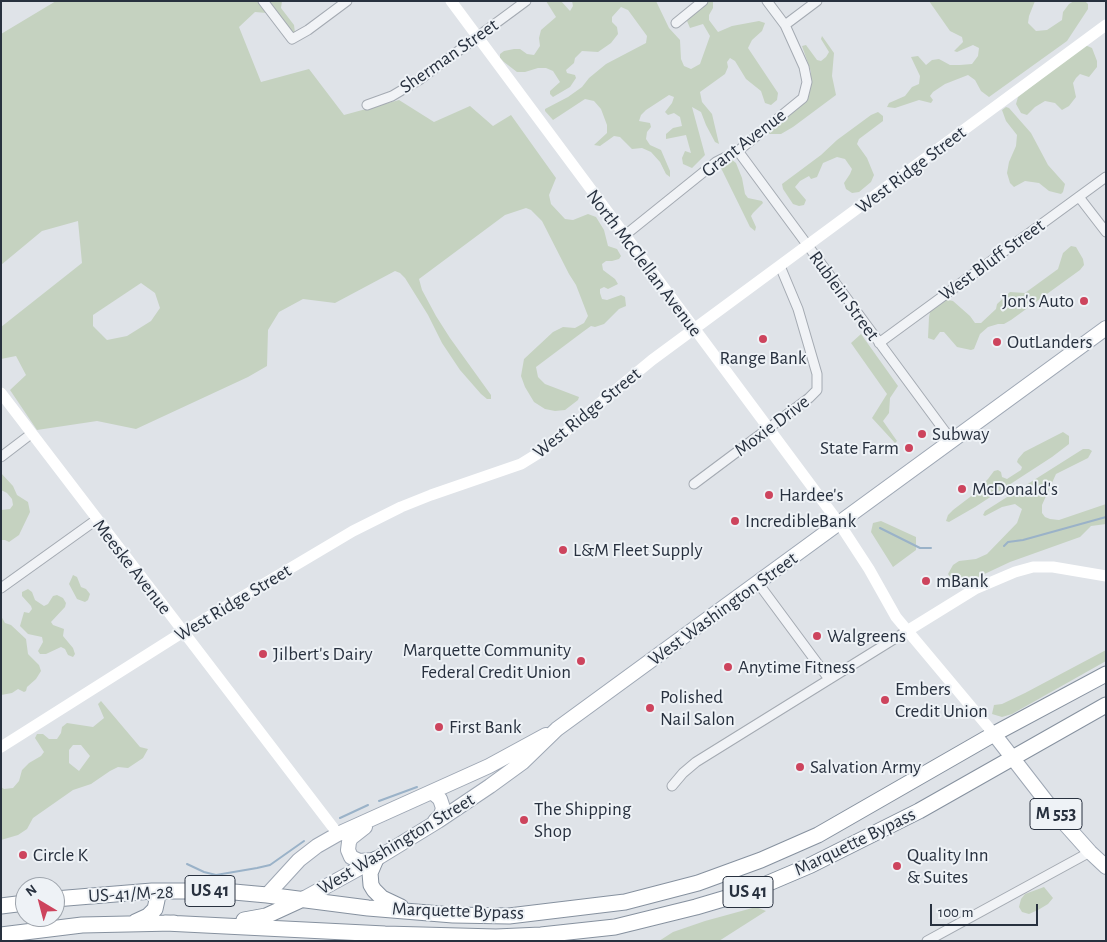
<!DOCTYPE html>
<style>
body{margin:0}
#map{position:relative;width:1107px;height:942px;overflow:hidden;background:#dfe3e8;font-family:"Alegreya Sans",sans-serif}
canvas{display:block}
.frame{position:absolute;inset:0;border:2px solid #28313f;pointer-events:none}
.north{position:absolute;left:15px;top:877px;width:50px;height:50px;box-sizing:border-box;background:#eef2f6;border:1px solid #9fa5ad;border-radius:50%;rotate:323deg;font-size:14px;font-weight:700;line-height:20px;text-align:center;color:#28313f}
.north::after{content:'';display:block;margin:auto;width:18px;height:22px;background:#cd445d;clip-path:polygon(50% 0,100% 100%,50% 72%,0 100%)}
.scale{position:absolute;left:930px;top:904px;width:108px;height:22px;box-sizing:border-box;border:2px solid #28313f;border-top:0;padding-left:6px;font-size:15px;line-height:18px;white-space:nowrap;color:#28313f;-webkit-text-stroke:4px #eef2f6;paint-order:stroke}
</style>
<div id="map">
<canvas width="1107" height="942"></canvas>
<div class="frame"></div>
<div class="north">N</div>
<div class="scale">100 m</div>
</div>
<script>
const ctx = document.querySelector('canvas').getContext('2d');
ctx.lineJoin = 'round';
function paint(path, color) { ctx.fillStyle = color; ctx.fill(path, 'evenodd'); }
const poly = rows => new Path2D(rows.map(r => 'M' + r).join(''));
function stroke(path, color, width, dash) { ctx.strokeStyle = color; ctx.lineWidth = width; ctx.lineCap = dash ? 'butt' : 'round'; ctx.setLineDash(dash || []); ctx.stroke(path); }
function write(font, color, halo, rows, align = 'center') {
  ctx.font = font + ' "Alegreya Sans",sans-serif'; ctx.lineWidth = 4; ctx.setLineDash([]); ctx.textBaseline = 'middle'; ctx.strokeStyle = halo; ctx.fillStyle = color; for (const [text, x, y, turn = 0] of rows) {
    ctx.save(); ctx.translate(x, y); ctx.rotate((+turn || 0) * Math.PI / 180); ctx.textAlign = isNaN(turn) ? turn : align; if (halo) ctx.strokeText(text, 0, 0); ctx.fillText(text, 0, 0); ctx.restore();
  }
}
const green = poly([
 [56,1,282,1,281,8,294,25,295,33,290,33,267,13,255,12,239,27,261,82,309,69,344,115,399,100,434,122,470,106,493,126,511,115,556,178,549,195,551,204,565,219,573,220,588,214,596,217,604,230,608,246,617,249,621,256,619,259,612,261,606,261,602,264,603,270,615,279,618,284,608,289,604,287,600,289,600,293,602,299,607,300,621,295,625,297,626,306,619,309,604,324,595,327,591,326,584,331,536,367,538,377,545,384,579,397,578,400,565,410,555,411,545,409,534,402,525,387,521,376,524,359,553,332,563,327,575,328,584,323,588,316,576,285,569,274,542,221,531,210,526,208,505,215,419,279,422,290,436,316,450,338,491,395,491,399,487,399,481,394,460,370,442,343,428,315,405,278,400,273,395,271,335,303,303,299,279,312,268,330,267,366,248,377,136,429,97,421,37,430,10,390,26,375,16,356,1,359,1,327,82,263,78,221,42,231,1,265,1,34],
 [141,283,155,293,160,308,151,321,127,336,107,340,93,326,93,315],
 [546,1,561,1,570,11,573,6,572,1,656,1,669,28,680,40,681,59,684,66,691,69,700,64,710,36,703,24,690,28,687,21,692,14,708,1,713,2,713,8,709,15,709,20,718,32,732,26,759,21,765,23,762,31,752,40,748,48,778,93,777,100,771,105,765,103,761,91,746,79,735,61,730,58,727,62,728,67,725,74,700,92,702,102,712,114,719,144,715,142,706,125,701,112,692,107,705,155,692,168,683,164,682,158,685,151,691,153,686,135,666,139,666,134,673,128,682,126,680,117,674,113,668,115,665,112,672,103,674,97,669,95,646,110,641,115,639,121,650,123,651,127,647,132,646,139,650,145,661,150,670,171,670,177,666,174,660,162,651,152,642,148,632,149,620,137,614,136,600,146,594,145,607,133,607,125,601,109,594,101,585,99,553,120,545,111,545,109,568,97,582,87,589,78,606,64,646,43,647,36,628,10,621,7,612,17,612,22,617,27,618,34,611,43,598,52,582,51,575,58,574,63,566,70,567,73,575,75,576,78,570,87,553,97,550,94,550,91,560,82,553,71,546,68,538,68,525,72,517,72,504,62,500,58,500,54,504,51,514,49,520,49,527,54,534,55,540,46,539,38,541,30,556,17],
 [929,1,1035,1,1029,16,1028,23,1036,31,1047,30,1062,20,1063,12,1069,4,1074,1,1085,1,1088,4,1088,9,1067,41,989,97,981,91,975,80,968,75,945,84,933,92,930,96,933,100,931,103,919,100,895,108,887,107,889,103,905,96,912,87,919,84,920,76,911,57,918,56,926,65,932,60,939,59,950,65,960,65,972,64,978,56,979,48,973,45,957,52,954,51,963,42,962,37,950,31],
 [822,36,834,53,832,76,836,95,793,127,781,134,768,134,764,130,810,85,811,72,802,46,806,45,817,60,821,61,826,57,829,52,821,39],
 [1085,45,1092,48,1097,61,1097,67,1089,77,1080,74,1076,78,1073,83,1076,97,1069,106,1062,110,1055,103,1045,101,1035,107,1027,115,1021,113,1016,104,1018,97],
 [1006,107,1009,108,1031,133,1048,165,1065,184,1063,192,1061,194,1049,191,1039,183,1025,181,1014,187,1010,183,1007,173,1009,162,1016,146,1017,135,1006,121,1002,110],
 [878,112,883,116,883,121,859,139,857,144,867,158,874,175,871,182,859,192,852,193,846,189,844,183,850,174,852,169,845,159,837,157,823,163,817,177,811,179,809,176,800,181,795,187,806,200,804,205,799,206,793,204,783,189,782,184,821,155,837,140,871,115],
 [731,159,736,163,742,178,745,194,748,198,762,201,763,203,753,213,751,216,756,227,755,231,750,227,720,166,719,163],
 [1071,246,1076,247,1083,259,1084,265,1080,270,1011,320,1004,324,998,324,988,327,980,334,974,349,971,350,957,347,944,332,940,332,934,340,928,338,929,317,931,308,944,299,953,301,970,316,975,323,981,323,996,309,997,304,1010,292,1025,293,1058,269,1063,253],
 [861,334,898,386,890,398,889,413,883,421,897,441,895,443,872,418,887,394,851,343],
 [1063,432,1069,436,1069,444,1052,457,975,507,949,522,946,521,948,515,953,510,970,497,988,479,994,471,998,470,1001,472,1002,477,1007,479,1021,470,1022,467,1017,462,1018,459,1024,452],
 [1083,449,1089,449,1092,451,1088,458,1056,474,1042,505,1042,513,1045,517,1050,519,1059,520,1106,504,1106,524,1091,526,1080,537,1010,562,976,578,961,582,953,581,948,574,953,565,959,561,976,559,987,554,1017,523,1022,509,1015,504,1002,507,985,516,983,515,985,511],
 [1,473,13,486,17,495,28,502,30,512,19,535,9,542,5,540,1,540,1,510,10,509,13,505,12,499,7,493,1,490],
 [881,521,916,537,916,550,893,567,871,532,873,523],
 [73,575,77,577,81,587,86,589,90,594,88,600,85,602,77,599,69,584],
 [28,589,32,592,35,600,44,606,48,604,53,596,57,595,63,598,66,603,65,607,51,622,53,625,64,629,63,636,73,648,75,654,73,657,68,655,65,649,61,647,46,654,40,654,38,651,43,642,42,637,28,634,20,626,24,612,29,613,32,609,31,606,22,596,22,592],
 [1,616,5,623,11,625,26,639,28,654,39,665,41,671,36,679,27,687,26,691,24,692,18,689,12,693,1,695],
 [1106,650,1106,661,1012,714,1002,717,992,714,994,705,1002,704,1025,693],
 [101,701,140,747,148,749,143,758,128,768,118,767,110,771,91,784,73,790,33,818,27,829,18,835,1,840,1,787,4,789,13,788,19,781,22,770,29,763,41,756,44,752,35,738,37,734,43,734,49,739,57,739,61,733,62,727,67,723,93,727,104,718,98,704],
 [73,745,81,745,90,756,79,771,69,763,69,750],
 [1044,887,1053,898,1048,904,1038,910,1029,914,1022,912,1019,907,1021,899,1025,894],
 [756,907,766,911,719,941,659,941,673,932,705,921]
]);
const stream = poly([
 [880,528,920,548,931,548],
 [1004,546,1008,542,1023,540,1106,517],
 [379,801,417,787],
 [340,818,368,805],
 [187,864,204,872,216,875,257,868,270,865,304,841]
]);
const street = poly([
 [263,1,292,39,308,30,347,1],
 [676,23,703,1],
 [785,25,817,1],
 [367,105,392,96,419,80,526,1],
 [738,151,952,441],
 [1079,197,1106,232],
 [624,236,716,162,738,151,803,98,807,82,804,67,785,25,767,1],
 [879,343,1106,177],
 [1,457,31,434],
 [694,484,809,398,817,390,817,374,798,309,780,266],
 [758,583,829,679],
 [1,588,96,520],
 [672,786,683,773,696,762,907,631],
 [927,941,1090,852]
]);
const secondary = poly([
 [451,1,839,523,869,569,896,617,994,734],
 [1,393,338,834],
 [907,631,975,589,1015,572,1033,567,1053,567,1106,576],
 [1,747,183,632,353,531,401,507,431,495,521,464,542,451,652,360,1106,25]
]);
const primary = poly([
 [994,734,1056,814,1090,852,1106,867],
 [432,792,440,799,443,808,441,815,435,821],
 [365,827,351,838,349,842,348,850,351,857,359,861,373,860],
 [267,895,299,860,317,846,338,834,489,766,546,735],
 [303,899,376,859,438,821,490,786,523,762,557,729,1106,328]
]);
const highway = poly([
 [376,859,370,873,371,885,374,890,382,898,401,907],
 [55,899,152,891,223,891,267,895,368,908,453,915,509,916,625,902,698,883,761,860,818,835,994,734,1106,674],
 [1,906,25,903],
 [244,920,266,916,303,899],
 [135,922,148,916,155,909,157,900,152,891],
 [165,923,385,934,496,937,541,935,615,927,696,907,750,891,811,865,919,811,1106,705],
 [1,935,82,925,174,923]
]);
const markers = [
 [1084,301,5,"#cd445d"],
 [763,339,5,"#cd445d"],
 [997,342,5,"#cd445d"],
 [922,434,5,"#cd445d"],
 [909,448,5,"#cd445d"],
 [962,489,5,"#cd445d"],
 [769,495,5,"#cd445d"],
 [735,521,5,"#cd445d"],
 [563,550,5,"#cd445d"],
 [926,581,5,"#cd445d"],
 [817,636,5,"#cd445d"],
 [263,654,5,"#cd445d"],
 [581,661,5,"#cd445d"],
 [728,667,5,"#cd445d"],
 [885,700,5,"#cd445d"],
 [650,708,5,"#cd445d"],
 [439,727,5,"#cd445d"],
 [800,767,5,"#cd445d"],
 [524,820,5,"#cd445d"],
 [23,855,5,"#cd445d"],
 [897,866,5,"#cd445d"]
];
const shields = [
 [1056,814,52],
 [210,891,50],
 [748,892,50]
];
const shieldNames = [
 ["M 553",1056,814],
 ["US 41",210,891],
 ["US 41",748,892]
];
const streetNames = [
 ["Sherman Street",449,56,-35],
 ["Grant Avenue",744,143,-37],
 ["West Ridge Street",911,170,-37],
 ["West Bluff Street",992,260,-36],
 ["North McClellan Avenue",644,263,53],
 ["Rublein Street",844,296,54],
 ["West Ridge Street",587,413,-39],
 ["Moxie Drive",772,426,-37],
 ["Meeske Avenue",132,567,52],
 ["West Ridge Street",233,603,-31],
 ["West Washington Street",723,609,-36],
 ["Marquette Bypass",855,842,-26],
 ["West Washington Street",396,844,-31],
 ["US-41/M-28",131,894,-3],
 ["Marquette Bypass",458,911,2]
];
const poiNames = [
 ["Jon's Auto",1074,301,"right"],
 ["OutLanders",1007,342],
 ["Range Bank",763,358,"center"],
 ["Subway",932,434],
 ["State Farm",899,448,"right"],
 ["McDonald's",972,489],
 ["Hardee's",779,495],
 ["IncredibleBank",745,521],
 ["L&M Fleet Supply",573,550],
 ["mBank",936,581],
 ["Walgreens",827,636],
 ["Marquette Community",571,650,"right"],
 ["Federal Credit Union",571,672,"right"],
 ["Jilbert's Dairy",273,654],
 ["Anytime Fitness",738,667],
 ["Embers",895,689],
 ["Credit Union",895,711],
 ["Polished",660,697],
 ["Nail Salon",660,719],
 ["First Bank",449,727],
 ["Salvation Army",810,767],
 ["The Shipping",534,809],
 ["Shop",534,831],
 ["Circle K",33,855],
 ["Quality Inn",907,855],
 ["& Suites",907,877]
];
paint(green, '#c5d2c0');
stroke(stream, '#9ab2c8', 2);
stroke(street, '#a4aab2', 11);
stroke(primary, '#9ea7b4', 16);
stroke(highway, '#86919f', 17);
stroke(street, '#f1f3f6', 9);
stroke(secondary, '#fff', 11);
stroke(primary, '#fff', 14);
stroke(highway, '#fff', 15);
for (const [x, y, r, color] of markers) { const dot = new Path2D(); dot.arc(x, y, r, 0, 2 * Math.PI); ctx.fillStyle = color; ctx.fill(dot); stroke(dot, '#eef2f6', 2); }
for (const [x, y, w] of shields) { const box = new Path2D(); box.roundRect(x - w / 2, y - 15.5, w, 31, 4); ctx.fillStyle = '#eef2f6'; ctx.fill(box); stroke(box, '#28313f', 1); }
write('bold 18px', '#28313f', null, shieldNames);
write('19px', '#28313f', '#eef2f6', streetNames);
write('19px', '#28313f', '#eef2f6', poiNames, 'left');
</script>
